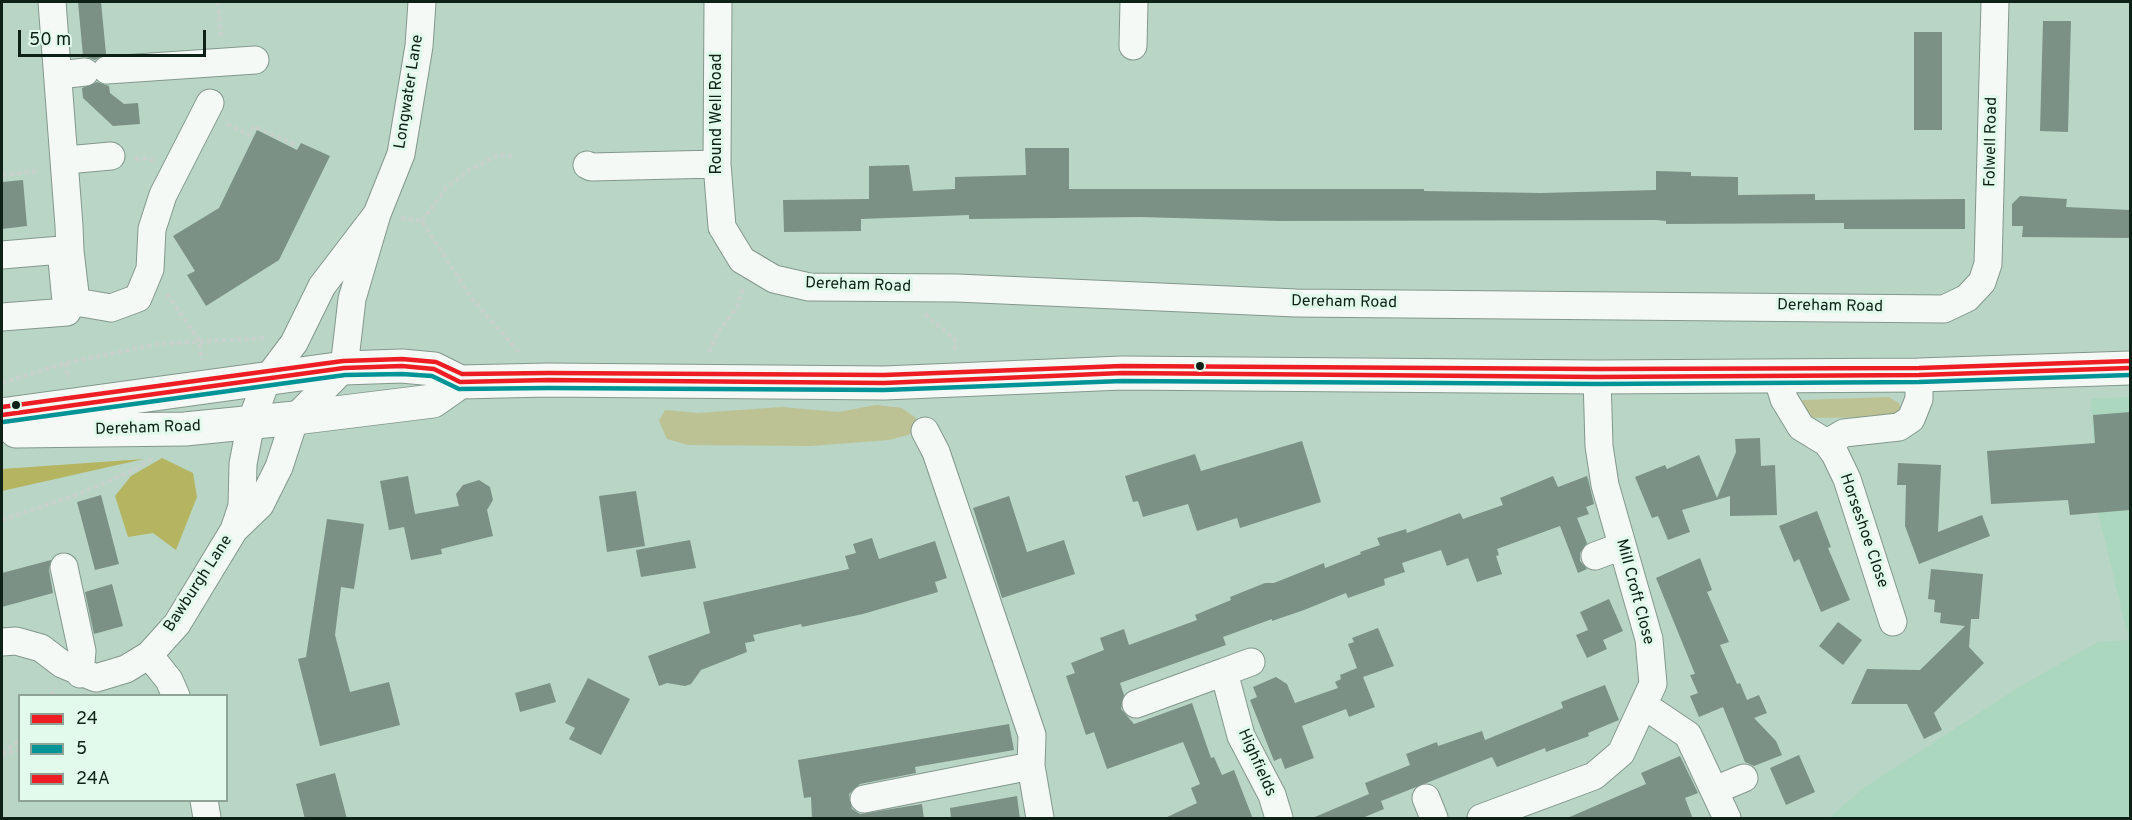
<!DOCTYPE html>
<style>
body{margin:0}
#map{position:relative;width:2132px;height:820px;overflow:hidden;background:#b9d5c5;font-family:Overpass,sans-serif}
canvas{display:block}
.frame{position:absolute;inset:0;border:3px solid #0e2117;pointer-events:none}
.legend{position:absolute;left:18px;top:694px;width:210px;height:108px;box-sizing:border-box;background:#e2faeb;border:2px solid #8da396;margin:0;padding:8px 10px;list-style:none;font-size:18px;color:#0e2117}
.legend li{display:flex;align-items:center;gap:12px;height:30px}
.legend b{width:30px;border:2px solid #8da396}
.scale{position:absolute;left:18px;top:30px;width:188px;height:27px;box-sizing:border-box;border:3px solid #0e2117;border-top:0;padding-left:8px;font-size:18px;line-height:21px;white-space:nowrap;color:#0e2117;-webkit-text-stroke:4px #e2faeb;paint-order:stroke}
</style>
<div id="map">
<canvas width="2132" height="820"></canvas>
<div class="frame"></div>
<ul class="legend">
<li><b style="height:8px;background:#ee1d23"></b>24</li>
<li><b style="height:8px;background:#019497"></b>5</li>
<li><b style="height:8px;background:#ee1d23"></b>24A</li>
</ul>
<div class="scale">50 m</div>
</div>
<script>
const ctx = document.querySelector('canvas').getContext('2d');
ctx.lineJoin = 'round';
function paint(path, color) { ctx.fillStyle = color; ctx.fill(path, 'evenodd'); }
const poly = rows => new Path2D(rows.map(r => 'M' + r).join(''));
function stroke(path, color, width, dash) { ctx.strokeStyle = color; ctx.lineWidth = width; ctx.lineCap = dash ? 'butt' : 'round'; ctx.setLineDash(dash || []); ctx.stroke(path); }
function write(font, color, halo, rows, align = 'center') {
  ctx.font = font + ' Overpass,sans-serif'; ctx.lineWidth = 6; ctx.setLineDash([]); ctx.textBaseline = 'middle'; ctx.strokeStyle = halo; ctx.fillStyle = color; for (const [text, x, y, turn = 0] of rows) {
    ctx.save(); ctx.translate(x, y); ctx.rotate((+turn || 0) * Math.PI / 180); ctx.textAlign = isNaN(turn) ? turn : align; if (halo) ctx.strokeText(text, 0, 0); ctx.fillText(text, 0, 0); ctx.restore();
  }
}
const built = poly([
 [2130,397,2130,818,1829,818,1861,790,2016,689,2098,642,2129,640,2098,512,2091,399]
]);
const green = poly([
 [1889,397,1899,403,1901,410,1888,417,1807,418,1799,409,1803,400],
 [876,405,902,408,916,418,918,428,908,435,889,440,810,446,688,445,667,439,659,421,665,410,698,413,782,407,838,412]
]);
const forest = poly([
 [162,458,193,473,197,497,176,550,153,533,128,537,115,496,131,476],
 [144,459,2,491,2,469]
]);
const building = poly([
 [78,2,101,2,106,54,95,60,83,56],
 [2043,21,2071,21,2068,132,2040,131],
 [1914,32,1942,32,1942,130,1914,130],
 [97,82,109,86,110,93,124,104,138,103,140,124,113,126,83,98,82,88],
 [257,130,297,150,301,143,330,156,279,260,206,306,187,275,195,271,173,236,219,208],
 [1025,148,1069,148,1069,189,1424,189,1424,191,1541,193,1656,190,1656,171,1691,172,1691,176,1738,177,1738,195,1815,194,1815,200,1965,199,1965,229,1844,229,1844,223,1666,224,1666,221,1656,220,1280,221,1140,217,969,219,969,215,861,219,861,231,784,232,783,200,869,199,869,166,909,165,913,191,955,189,955,177,1026,175],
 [23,180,27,226,2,229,2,182],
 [2020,196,2067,199,2066,207,2130,210,2130,238,2022,237,2023,226,2012,226,2012,204],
 [2130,412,2130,510,2070,515,2068,500,1991,504,1987,451,2095,443,2093,415],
 [1760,438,1761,466,1775,465,1777,515,1730,516,1730,496,1682,510,1690,532,1668,540,1658,516,1652,518,1635,477,1665,465,1667,469,1699,455,1717,498,1736,452,1735,439],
 [1302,441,1321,502,1240,528,1237,518,1197,531,1188,504,1143,517,1138,501,1133,502,1125,476,1195,454,1201,471],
 [1898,463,1941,465,1938,532,1982,515,1990,536,1919,564,1905,526,1906,485,1897,485],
 [408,476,415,514,459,506,456,494,463,485,479,480,490,487,493,500,487,510,493,536,441,549,442,554,411,560,404,527,389,530,380,481],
 [1553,476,1558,487,1587,476,1588,479,1594,504,1586,507,1589,514,1577,518,1587,543,1580,553,1580,561,1587,569,1578,573,1560,526,1497,549,1499,555,1496,556,1502,574,1477,582,1468,558,1447,566,1441,550,1402,563,1405,572,1384,579,1385,585,1348,598,1346,593,1304,610,1272,621,1272,619,1223,637,1226,645,1120,683,1124,695,1121,709,1134,724,1192,703,1211,758,1214,757,1222,775,1234,770,1253,819,1163,819,1197,803,1191,788,1200,784,1183,742,1107,769,1094,732,1086,735,1066,676,1075,673,1071,663,1104,650,1100,638,1124,629,1129,645,1197,620,1195,615,1231,600,1230,597,1265,583,1274,583,1324,563,1325,568,1361,554,1360,552,1380,545,1377,538,1406,529,1407,533,1460,513,1463,519,1503,505,1500,498],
 [636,491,645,546,607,552,599,496],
 [101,495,119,564,95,570,77,502],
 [1009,496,1027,552,1064,540,1075,574,1002,598,973,508],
 [1817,511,1831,547,1828,548,1850,600,1821,612,1799,559,1794,562,1779,526],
 [327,519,364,524,354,589,341,587,335,635,350,692,389,682,400,725,320,746,298,659,306,657],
 [872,538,879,559,935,541,947,578,935,582,938,592,863,614,802,627,801,624,753,635,755,641,745,643,747,652,701,670,691,684,685,686,667,683,659,686,648,656,710,633,703,602,849,569,845,556,856,553,853,544],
 [690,540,696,568,641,577,636,550],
 [1700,558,1712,590,1707,592,1729,642,1720,645,1737,684,1740,683,1747,700,1759,695,1767,713,1754,718,1776,741,1782,755,1754,766,1745,762,1723,707,1699,717,1690,696,1698,693,1690,675,1695,674,1656,578],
 [51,560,49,570,53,593,2,607,2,573],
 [1931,569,1983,574,1979,619,1971,619,1969,647,1984,663,1934,713,1942,730,1924,739,1907,704,1851,704,1867,669,1920,670,1965,626,1940,623,1941,613,1934,612,1935,600,1928,599],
 [112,584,123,626,94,634,85,592],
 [1609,599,1623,631,1603,640,1607,649,1587,658,1576,635,1588,630,1580,612],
 [1838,622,1862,640,1843,665,1819,646],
 [1378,628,1394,666,1363,677,1375,707,1349,717,1346,709,1302,726,1314,758,1285,769,1281,758,1274,761,1250,700,1257,697,1253,687,1276,677,1287,684,1295,703,1338,688,1335,682,1341,679,1340,675,1357,668,1348,644,1354,642,1352,638],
 [588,678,630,699,601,755,569,739,575,728,565,723],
 [550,683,556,702,520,712,515,693],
 [1605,685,1619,720,1588,733,1589,736,1546,752,1545,748,1497,767,1492,757,1381,801,1384,809,1360,819,1310,819,1369,794,1365,783,1410,765,1406,754,1437,742,1438,746,1482,731,1485,740,1563,708,1561,702],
 [1009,724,1014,750,915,767,916,773,860,784,849,794,852,809,860,814,922,804,924,819,812,819,811,797,804,798,798,760],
 [1799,755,1815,792,1786,805,1770,768],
 [1680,756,1698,793,1685,798,1693,819,1565,819,1646,784,1641,773],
 [335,773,347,819,305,819,296,784],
 [1017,796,1020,819,951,819,950,808]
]);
const path = poly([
 [218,2,221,37],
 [227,124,249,135,254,126,296,145],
 [135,159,147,158,153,161],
 [2,175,39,171],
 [401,218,422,221,472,299,519,352],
 [422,221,446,188,469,170,499,155,513,156],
 [167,294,199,340,202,360],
 [925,314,955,340,955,353],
 [709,352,717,334,737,307,743,288],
 [66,363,68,379],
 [2,383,66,363,157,344,265,338],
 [2,520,76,495,136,469,153,458],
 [52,696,55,688],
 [2,753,20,740],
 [2,755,20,750]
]);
const minor = poly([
 [52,2,69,226,70,251,61,250],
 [718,2,717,164,722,227,742,260,774,279,809,287,957,288,1296,303,1944,309,1967,298,1982,282,1988,264,1995,2],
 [1133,46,1134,2],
 [107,70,255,60],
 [59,75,85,72],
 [66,160,111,156],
 [587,165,591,167,717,164],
 [70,251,76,302,111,308,138,298,150,269,152,229,163,195,210,103],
 [2,255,61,250,67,312,2,317],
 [1777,376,1784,399,1801,427,1827,443,1835,454,1847,479,1893,622],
 [925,431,936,452,1032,735,1031,766,1040,818],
 [1827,443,1844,433,1899,427,1911,419,1919,399,1919,375],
 [235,529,260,505,279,467,295,418,344,368,352,299,377,214,401,154,419,46,422,2],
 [1595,556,1622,546],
 [64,567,82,651,80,674],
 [2,642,16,641,41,648,62,664,96,678,126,669,149,655,177,624,234,530,242,506,243,464,251,422,267,379,294,343,322,286,377,214],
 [149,655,169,680,176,696],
 [1224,672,1251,662],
 [1136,704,1224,672,1241,736,1272,795,1279,818],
 [1645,706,1688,735,1727,818],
 [1715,790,1744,778],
 [1426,798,1434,818],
 [864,799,1031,766],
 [204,800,207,818],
 [1481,818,1594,776,1621,753,1653,684,1649,639,1605,485,1599,446,1597,377]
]);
const highway = poly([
 [2,415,344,368,402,366,434,369,460,382,548,380,884,383,1122,373,1597,377,1919,375,2130,368],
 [16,431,185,429,295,418,433,401,460,382]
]);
const bus1 = poly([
 [2,415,344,368,402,366,434,369,460,382,548,380,884,383,1122,373,1597,377,1919,375,2130,368]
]);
const bus2 = poly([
 [3,422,345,375,402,374,432,376,459,389,548,388,884,390,1122,381,1597,384,1919,382,2130,375]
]);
const bus3 = poly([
 [2,407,343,361,402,359,436,362,462,374,548,373,884,375,1122,366,1597,369,1919,368,2130,361]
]);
const markers = [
 [1200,366,5,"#0e2117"],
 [16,405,5,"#0e2117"]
];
const streetNames = [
 ["Longwater Lane",410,92,-81],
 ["Round Well Road",718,114,-90],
 ["Folwell Road",1992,142,-89],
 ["Dereham Road",858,286,2],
 ["Dereham Road",1344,303,1],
 ["Dereham Road",1830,307,1],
 ["Dereham Road",148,429,-2],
 ["Horseshoe Close",1863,531,71],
 ["Bawburgh Lane",199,584,-57],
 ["Mill Croft Close",1634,592,75],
 ["Highfields",1256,763,66]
];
paint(built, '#aad7bd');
paint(green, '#bdc294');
paint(forest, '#b5b561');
paint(building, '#7b9185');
stroke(minor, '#83988c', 29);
stroke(highway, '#83988c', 35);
stroke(path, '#c7d0cb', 4, [4.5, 3]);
stroke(minor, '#f4f9f6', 27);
stroke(highway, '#f4f9f6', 33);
stroke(bus1, '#ee1d23', 4.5);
stroke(bus2, '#019497', 4.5);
stroke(bus3, '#ee1d23', 4.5);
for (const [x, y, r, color] of markers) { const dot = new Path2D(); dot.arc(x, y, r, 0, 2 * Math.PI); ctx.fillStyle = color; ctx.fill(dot); stroke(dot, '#e2faeb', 2); }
write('16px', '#0e2117', '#e2faeb', streetNames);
</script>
